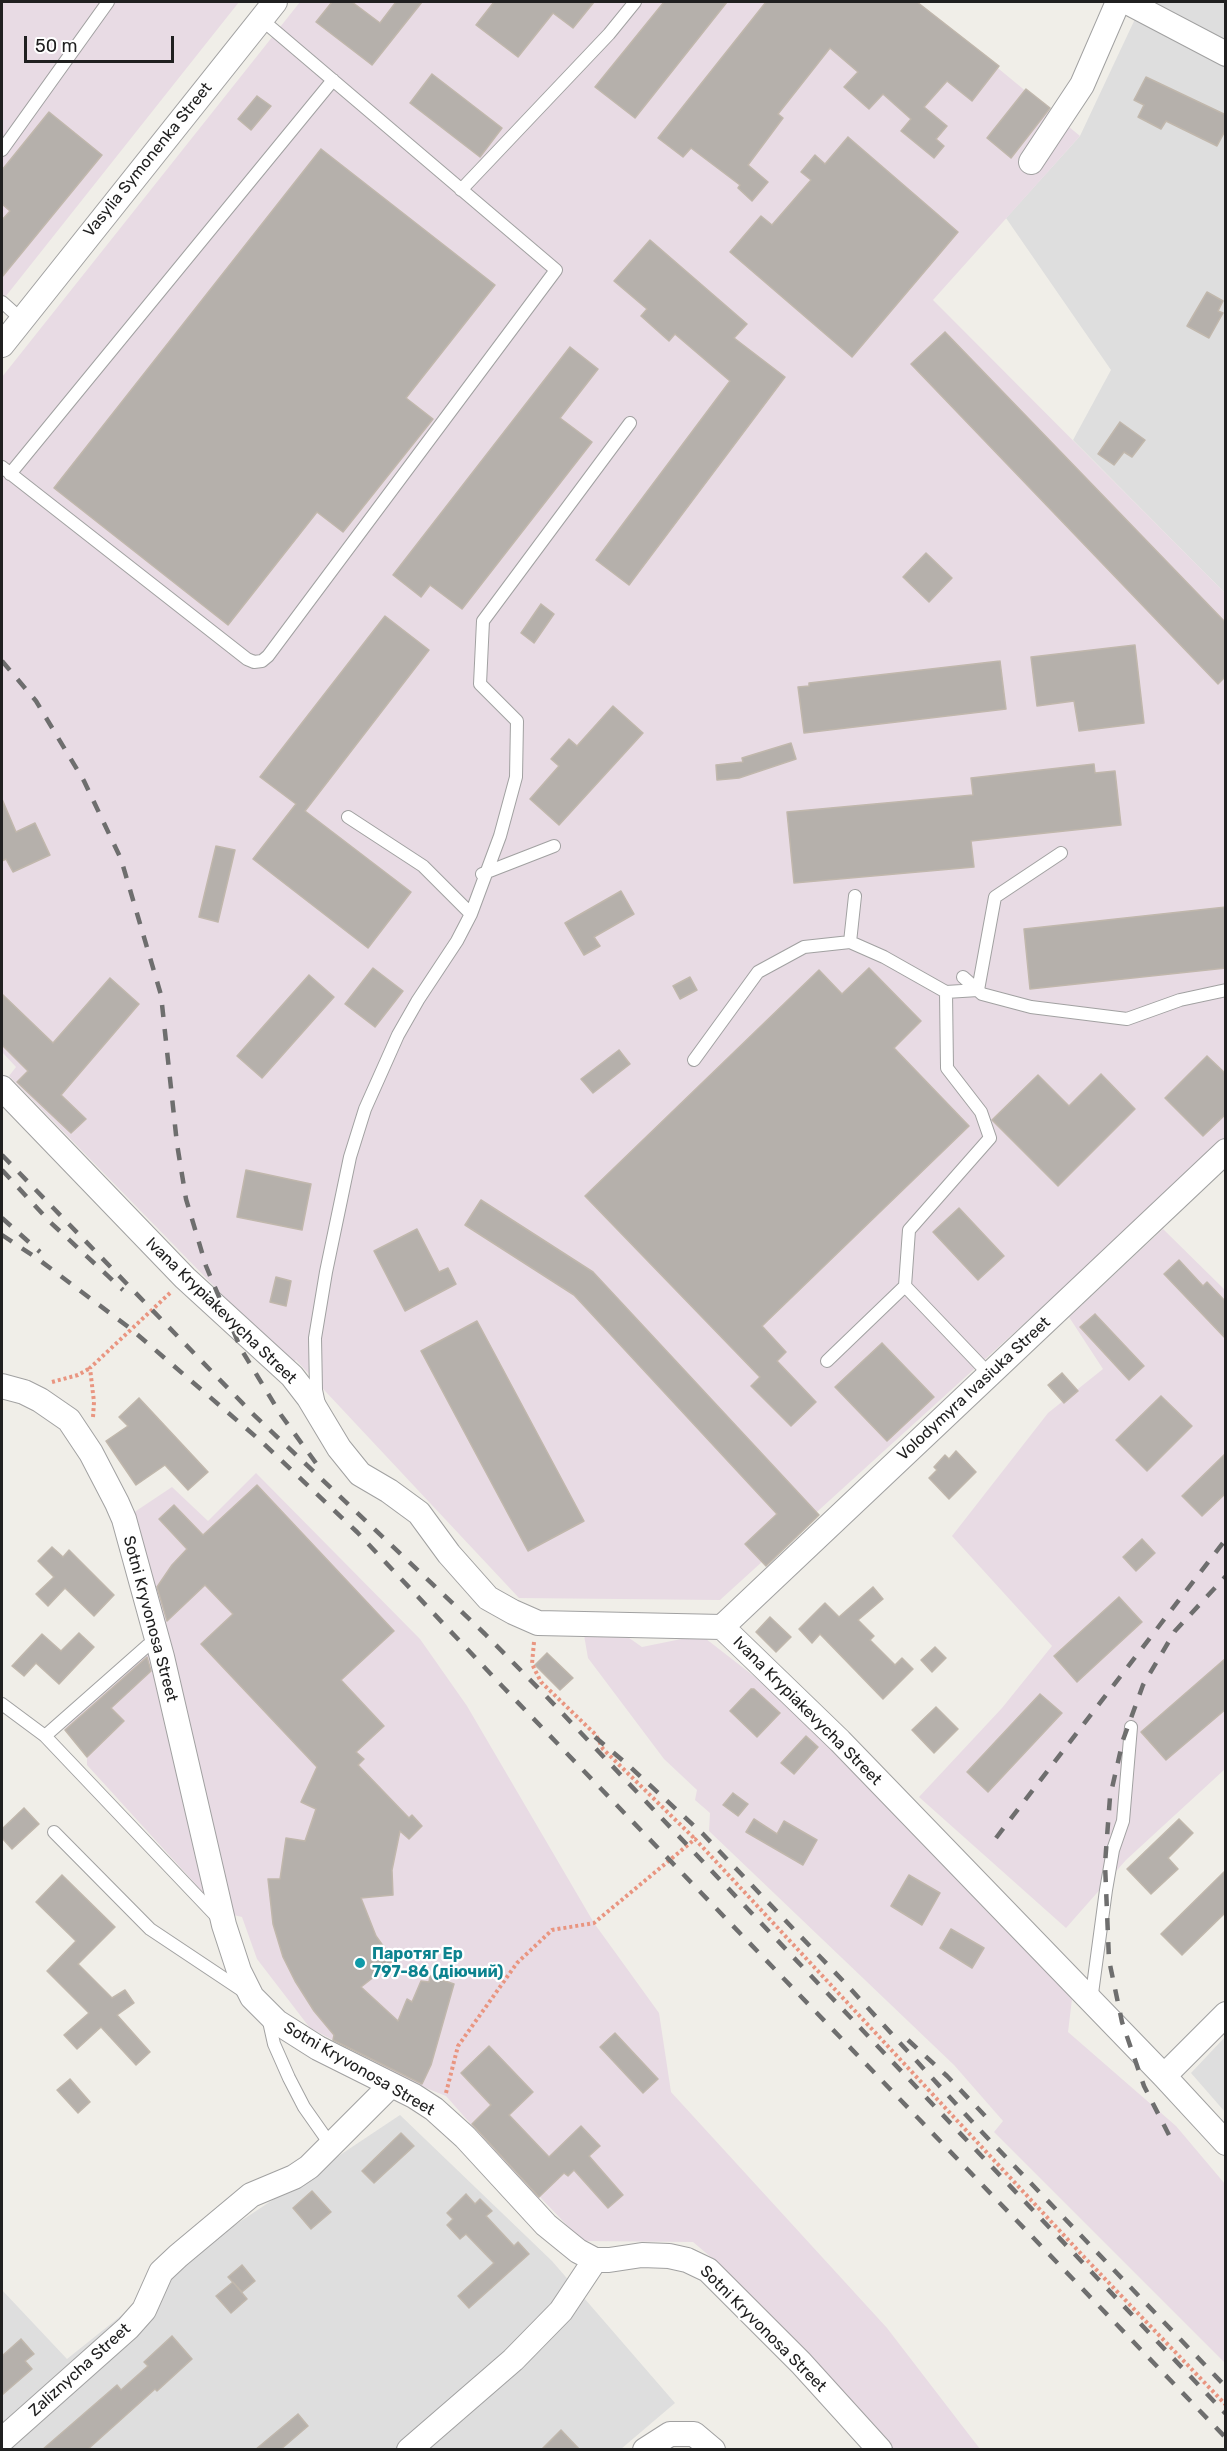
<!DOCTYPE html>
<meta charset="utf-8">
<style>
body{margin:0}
#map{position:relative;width:1227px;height:2451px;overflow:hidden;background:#f0eee8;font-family:Rubik,sans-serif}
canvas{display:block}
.frame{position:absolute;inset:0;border:3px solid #202020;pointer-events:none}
.scale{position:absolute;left:24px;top:36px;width:150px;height:27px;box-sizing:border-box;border:3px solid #202020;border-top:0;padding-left:8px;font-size:18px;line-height:21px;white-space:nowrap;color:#202020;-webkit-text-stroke:4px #fff;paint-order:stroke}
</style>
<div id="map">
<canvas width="1227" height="2451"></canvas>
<div class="frame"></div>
<div class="scale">50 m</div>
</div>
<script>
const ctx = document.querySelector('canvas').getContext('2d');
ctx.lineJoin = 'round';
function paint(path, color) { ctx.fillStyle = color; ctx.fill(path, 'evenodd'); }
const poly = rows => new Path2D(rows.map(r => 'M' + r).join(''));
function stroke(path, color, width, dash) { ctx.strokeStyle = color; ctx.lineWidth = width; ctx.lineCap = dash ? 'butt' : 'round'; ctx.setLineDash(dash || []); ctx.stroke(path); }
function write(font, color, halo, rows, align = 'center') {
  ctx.font = font + ' Rubik,sans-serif'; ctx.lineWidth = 4.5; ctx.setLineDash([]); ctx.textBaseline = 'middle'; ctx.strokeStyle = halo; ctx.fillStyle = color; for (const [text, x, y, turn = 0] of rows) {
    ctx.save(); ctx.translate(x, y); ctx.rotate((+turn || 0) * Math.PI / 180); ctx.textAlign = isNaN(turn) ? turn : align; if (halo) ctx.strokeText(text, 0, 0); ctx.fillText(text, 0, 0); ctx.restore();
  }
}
const residential = poly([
 [1143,2,1225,2,1225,593,1073,440,1111,370,1006,218,1080,136],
 [1225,2037,1225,2112,1191,2073],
 [400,2115,552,2261,675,2403,621,2449,2,2449,2,2290,67,2359,232,2227]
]);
const industrial = poly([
 [2,2,239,2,2,301],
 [300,2,918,2,1080,136,933,300,1225,593,1225,1141,720,1600,519,1598,296,1360,290,1364,9,1076,16,1067,2,1052,2,377],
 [1163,1229,1225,1290,1225,1769,1126,1860,1066,1928,919,1797,1002,1708,1052,1646,952,1536,1048,1413,1103,1369,1069,1317],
 [256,1473,420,1639,467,1706,594,1923,659,2013,671,2092,887,2328,980,2449,893,2449,712,2258,693,2242,582,2241,540,2197,534,2201,493,2149,446,2096,421,2086,310,2028,257,1959,242,1917,221,1912,87,1765,87,1757,64,1729,147,1646,124,1519,172,1487,208,1521],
 [622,1633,642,1647,701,1635,809,1719,1072,1999,1068,2032,1176,2126,1225,2184,1225,2363,994,2132,1003,2121,954,2065,709,1831,710,1813,695,1800,697,1790,664,1759,588,1658,584,1635]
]);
const building = poly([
 [332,2,352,2,380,23,396,2,422,2,372,65,316,22,332,2],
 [494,2,594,2,573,28,553,13,518,57,476,25,494,2],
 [664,2,727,2,635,118,595,87,664,2],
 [766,2,917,2,999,66,972,101,947,81,924,107,947,126,936,139,944,146,934,158,901,131,911,119,883,94,869,109,844,87,858,72,830,48,778,114,783,118,748,165,768,182,752,201,738,188,740,185,691,148,683,157,658,138,766,2],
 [432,74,502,128,480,157,410,103,432,74],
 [1146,77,1226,115,1226,129,1217,146,1166,121,1161,129,1138,117,1144,105,1134,100,1146,77],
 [1026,89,1050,108,1011,158,987,138,1026,89],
 [257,96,271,106,251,130,238,119,257,96],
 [49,112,102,155,2,277,2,220,10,211,2,204,2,170,49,112],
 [848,137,958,232,852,357,730,252,761,216,772,225,811,180,801,172,815,155,825,164,848,137],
 [321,149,495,285,406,398,433,419,343,532,317,512,228,625,54,488,321,149],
 [650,240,747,324,734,338,785,377,629,585,596,560,730,381,675,334,669,341,641,316,647,309,614,281,650,240],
 [1207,292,1223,301,1218,311,1223,313,1209,338,1187,326,1207,292],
 [945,332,1226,623,1226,676,1218,684,911,364,945,332],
 [570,347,598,369,560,418,592,442,462,609,430,585,421,597,393,575,570,347],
 [1120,422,1145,440,1132,457,1124,452,1114,465,1098,454,1120,422],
 [926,553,952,578,929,602,903,577,926,553],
 [541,604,554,614,534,643,521,633,541,604],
 [385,616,429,650,305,811,411,892,368,948,253,859,296,804,260,777,385,616],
 [1135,645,1144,723,1079,731,1074,701,1037,706,1031,657,1135,645],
 [1000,661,1006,709,804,733,798,687,809,686,809,683,1000,661],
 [613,706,643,733,559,825,530,799,559,766,551,759,569,739,577,746,613,706],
 [791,743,796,759,739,778,717,780,716,765,743,762,742,758,791,743],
 [1094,764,1095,773,1115,771,1121,825,971,841,974,867,794,883,787,812,973,795,971,778,1094,764],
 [2,799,16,832,35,823,50,855,13,872,6,859,2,861,2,799],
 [216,846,235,850,218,922,199,917,216,846],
 [621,891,634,914,594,937,600,946,584,955,565,923,621,891],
 [1226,907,1226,968,1030,989,1024,929,1226,907],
 [373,968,403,991,375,1027,345,1004,373,968],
 [869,968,921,1021,894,1048,969,1126,762,1326,786,1352,777,1361,816,1402,791,1426,751,1386,760,1377,585,1196,819,970,842,994,869,968],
 [309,975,334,997,262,1078,237,1056,309,975],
 [690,977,697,990,680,999,673,986,690,977],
 [110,978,139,1004,61,1095,86,1119,71,1133,17,1082,28,1071,2,1045,2,994,53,1043,110,978],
 [619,1050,630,1064,593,1093,581,1079,619,1050],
 [1207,1056,1226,1074,1226,1114,1203,1136,1165,1098,1207,1056],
 [1101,1074,1135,1109,1058,1186,992,1120,1038,1075,1069,1106,1101,1074],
 [246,1170,311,1184,302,1230,237,1217,246,1170],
 [481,1200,593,1272,819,1515,766,1566,745,1544,777,1514,574,1295,465,1225,481,1200],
 [959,1208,1004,1256,978,1280,933,1232,959,1208],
 [417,1229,439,1272,448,1268,456,1284,405,1311,374,1251,417,1229],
 [1179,1260,1203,1286,1207,1282,1226,1302,1226,1339,1164,1274,1179,1260],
 [276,1277,291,1281,286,1306,270,1302,276,1277],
 [1095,1314,1144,1366,1129,1380,1080,1327,1095,1314],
 [477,1321,584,1521,528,1551,421,1351,477,1321],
 [882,1343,934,1397,887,1441,835,1387,882,1343],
 [1062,1373,1078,1391,1064,1403,1048,1385,1062,1373],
 [1161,1396,1192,1426,1147,1471,1116,1440,1161,1396],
 [139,1398,208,1472,188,1490,165,1465,136,1485,106,1441,128,1426,119,1417,139,1398],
 [956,1451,976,1472,949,1499,929,1478,937,1470,934,1467,945,1455,949,1459,956,1451],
 [1226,1453,1226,1493,1202,1516,1182,1496,1226,1453],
 [257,1485,394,1631,341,1680,384,1726,356,1752,364,1759,358,1765,409,1818,412,1815,422,1826,409,1839,400,1831,392,1870,393,1895,361,1898,376,1936,394,1961,361,1987,398,2021,407,1999,412,2002,421,1981,429,1982,430,1976,454,1984,431,2065,422,2084,333,2040,334,2035,314,2011,295,1981,283,1957,273,1924,268,1879,280,1879,286,1838,305,1841,316,1809,301,1802,317,1767,201,1644,233,1614,205,1585,167,1621,157,1587,172,1565,187,1549,159,1519,174,1505,203,1535,257,1485],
 [1142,1539,1155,1553,1136,1571,1123,1557,1142,1539],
 [52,1547,63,1557,69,1550,114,1595,94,1616,65,1588,48,1606,36,1594,54,1577,38,1561,52,1547],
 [873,1587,883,1599,858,1620,874,1636,870,1640,895,1665,902,1658,913,1669,883,1699,820,1634,812,1643,799,1629,825,1603,839,1617,873,1587],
 [1119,1597,1142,1622,1077,1682,1054,1656,1119,1597],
 [770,1617,791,1637,776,1652,756,1632,770,1617],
 [79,1633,94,1647,59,1684,36,1663,24,1676,12,1666,42,1634,61,1651,79,1633],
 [935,1647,946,1658,932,1672,921,1660,935,1647],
 [547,1653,573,1678,560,1690,535,1665,547,1653],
 [147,1657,151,1671,111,1708,124,1721,87,1757,65,1730,147,1657],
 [1226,1658,1226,1709,1166,1760,1141,1732,1226,1658],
 [751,1689,754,1689,780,1713,757,1737,730,1711,751,1689],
 [1040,1694,1062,1713,988,1792,967,1772,1040,1694],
 [936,1707,958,1729,934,1753,912,1730,936,1707],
 [806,1736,818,1747,794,1774,781,1763,806,1736],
 [733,1793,748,1804,738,1816,723,1805,733,1793],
 [24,1808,39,1824,12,1849,2,1838,2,1829,24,1808],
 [754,1819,777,1834,784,1821,817,1840,803,1865,746,1832,754,1819],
 [1179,1819,1193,1833,1168,1858,1178,1869,1151,1894,1127,1869,1179,1819],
 [1226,1870,1226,1912,1182,1955,1161,1934,1226,1870],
 [62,1875,115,1927,78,1964,112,1998,125,1990,134,2003,117,2015,150,2052,136,2065,101,2027,77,2049,64,2035,89,2013,47,1971,76,1941,36,1902,62,1875],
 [909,1875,940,1893,922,1925,891,1906,909,1875],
 [951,1929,984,1948,972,1968,940,1948,951,1929],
 [615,2033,658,2079,643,2093,600,2047,615,2033],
 [489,2046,533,2092,509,2115,549,2157,581,2126,600,2146,589,2156,623,2195,608,2208,574,2170,568,2176,564,2173,539,2197,472,2124,491,2105,461,2073,489,2046],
 [70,2079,90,2102,78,2113,57,2090,70,2079],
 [401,2133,414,2146,374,2183,362,2171,401,2133],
 [312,2191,331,2212,311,2229,293,2208,312,2191],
 [466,2194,475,2204,480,2199,492,2211,486,2216,514,2246,518,2242,529,2254,469,2308,458,2296,494,2263,466,2234,460,2239,447,2225,453,2219,447,2213,466,2194],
 [242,2265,255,2281,242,2292,228,2277,242,2265],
 [233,2282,247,2299,231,2313,216,2296,233,2282],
 [172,2336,192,2359,157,2391,155,2389,87,2450,42,2450,117,2385,121,2390,148,2366,144,2362,172,2336],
 [21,2339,34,2354,25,2361,32,2369,2,2395,2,2356,21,2339],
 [298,2414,308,2426,280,2450,255,2450,298,2414],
 [561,2430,580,2450,541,2450,561,2430]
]);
const path = poly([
 [52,1382,78,1375,90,1368],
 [93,1417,94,1402,90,1368,171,1292],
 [534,1642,532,1664,541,1682,596,1735,603,1749,695,1839],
 [446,2093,458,2046,517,1963,552,1930,594,1923,695,1839,1085,2258,1226,2405]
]);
const service = poly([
 [2,150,108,2],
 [461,190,609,34,635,2],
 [2,302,21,319],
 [2,467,247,659,254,662,262,661,268,656,556,270,261,19],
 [10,474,333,80],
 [348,817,423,866,471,914],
 [482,874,554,846],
 [850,942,855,896],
 [963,977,982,994,1031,1007,1127,1019,1180,1000,1226,990],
 [694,1060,758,972,804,947,850,942,884,957,946,992,978,990,995,897,1061,853],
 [905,1286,989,1374],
 [827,1361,905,1286,909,1230,990,1138,981,1112,947,1068,946,992],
 [319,1404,316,1390,315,1338,326,1272,350,1157,365,1109,398,1035,418,1000,457,941,471,914,500,836,516,777,517,721,480,684,483,621,630,423],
 [2,1704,45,1736,218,1918],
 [45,1736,147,1646,157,1640],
 [54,1832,150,1929,246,1993],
 [1091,2001,1106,1890,1113,1850,1123,1821,1131,1727],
 [268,2017,274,2044,289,2078,304,2107,330,2144]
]);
const minor = poly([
 [1127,2,1226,54],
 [1031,162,1082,85,1118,2],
 [2,345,275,2],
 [2,1088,185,1278,292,1376,309,1398,339,1448,360,1474,389,1491,419,1513,449,1554,488,1598,513,1612,538,1623,722,1627,840,1741,1164,2076,1226,2143],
 [2,1386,24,1392,40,1400,69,1420,91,1453,117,1503,124,1519,162,1657,224,1925,239,1971,252,1997,277,2022,318,2048,414,2096,434,2109,465,2137,546,2225,578,2251,595,2260,609,2260,642,2255,669,2256,687,2260,708,2270,801,2363,880,2450],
 [722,1627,1226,1151],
 [1164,2076,1226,2014],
 [2,2440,128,2328,144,2310,161,2272,178,2256,251,2195,294,2177,309,2167,391,2085],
 [409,2450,513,2360,561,2311,595,2260],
 [645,2450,670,2434,694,2434,713,2450]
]);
const rail = poly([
 [2,661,36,701,84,781,121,859,161,995,177,1144,186,1199,206,1266,241,1349,281,1415,321,1470],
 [2,1155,252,1413,485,1634,546,1696,1226,2414],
 [2,1170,50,1222,123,1290],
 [2,1218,40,1252],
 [2,1235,38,1259,131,1329,262,1442,357,1532,503,1687,1226,2438],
 [595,1737,628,1765,703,1834,846,1984,978,2128,1226,2387],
 [996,1838,1226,1539],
 [908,2040,947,2076,991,2122],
 [1169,2135,1144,2086,1122,2022,1109,1960,1105,1864,1110,1797,1123,1740,1143,1685,1175,1631,1226,1576]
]);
const markers = [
 [360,1963,6,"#0f9aa8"]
];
const streetNames = [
 ["Vasylia Symonenka Street",148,160,-51],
 ["Ivana Krypiakevycha Street",221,1311,44],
 ["Volodymyra Ivasiuka Street",974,1389,-43],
 ["Sotni Kryvonosa Street",150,1619,75],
 ["Ivana Krypiakevycha Street",807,1711,45],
 ["Sotni Kryvonosa Street",359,2069,30],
 ["Sotni Kryvonosa Street",763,2329,45],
 ["Zaliznycha Street",80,2370,-42]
];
const cultureNames = [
 ["Паротяг Ер",372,1954],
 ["797-86 (діючий)",372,1972]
];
paint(residential, '#dedede');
paint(industrial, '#e8dbe4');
paint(building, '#b5b0ab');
stroke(building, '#c0b7ac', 1.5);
stroke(service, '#a1a1a1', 14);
stroke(minor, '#a1a1a1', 26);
stroke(path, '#e99580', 4, [3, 3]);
stroke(service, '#fff', 12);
stroke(minor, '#fff', 24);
stroke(rail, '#6e6e6e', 4.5, [12, 12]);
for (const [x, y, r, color] of markers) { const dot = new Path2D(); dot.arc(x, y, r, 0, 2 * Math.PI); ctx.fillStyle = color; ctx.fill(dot); stroke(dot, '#fff', 2); }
write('16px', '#202020', '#fff', streetNames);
write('bold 16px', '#0d838f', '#fff', cultureNames, 'left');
</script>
